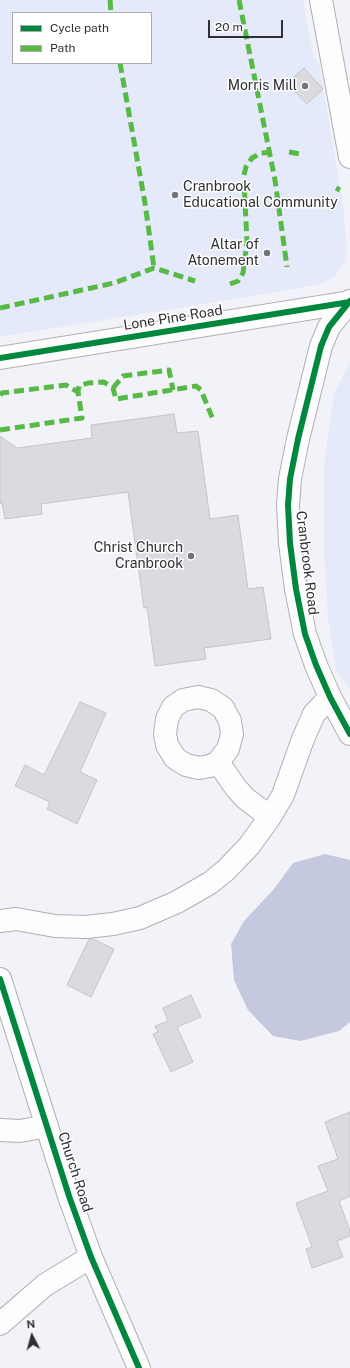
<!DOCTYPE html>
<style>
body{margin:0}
#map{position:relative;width:350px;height:1368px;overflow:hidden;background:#f2f3f8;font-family:"Public Sans",sans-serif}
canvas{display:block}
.legend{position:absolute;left:12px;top:12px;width:140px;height:52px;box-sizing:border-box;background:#fff;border:1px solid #acacad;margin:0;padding:5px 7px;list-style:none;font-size:12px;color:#2f3033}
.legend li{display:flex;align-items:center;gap:8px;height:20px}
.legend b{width:20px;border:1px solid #acacad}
.north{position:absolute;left:12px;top:1316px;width:40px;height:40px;-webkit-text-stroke:3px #fff;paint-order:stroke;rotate:354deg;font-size:11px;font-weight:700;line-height:16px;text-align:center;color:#2f3033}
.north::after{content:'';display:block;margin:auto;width:14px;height:18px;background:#2f3033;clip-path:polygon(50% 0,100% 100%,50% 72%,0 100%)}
.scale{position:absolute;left:208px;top:20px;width:75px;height:18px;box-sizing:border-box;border:2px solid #2f3033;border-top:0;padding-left:5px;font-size:12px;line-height:14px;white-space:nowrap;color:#2f3033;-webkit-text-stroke:3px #fff;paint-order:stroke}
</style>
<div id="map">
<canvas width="350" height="1368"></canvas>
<ul class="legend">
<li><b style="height:5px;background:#00873e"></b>Cycle path</li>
<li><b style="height:5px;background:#58b947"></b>Path</li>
</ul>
<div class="north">N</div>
<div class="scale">20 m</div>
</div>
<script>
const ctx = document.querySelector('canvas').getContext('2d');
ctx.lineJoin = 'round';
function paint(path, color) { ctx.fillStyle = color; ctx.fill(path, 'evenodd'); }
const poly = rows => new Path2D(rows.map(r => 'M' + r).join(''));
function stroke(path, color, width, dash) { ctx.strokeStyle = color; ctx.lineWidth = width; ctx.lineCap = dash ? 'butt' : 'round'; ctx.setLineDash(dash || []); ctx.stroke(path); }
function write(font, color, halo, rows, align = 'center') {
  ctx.font = font + ' "Public Sans",sans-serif'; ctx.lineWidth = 3; ctx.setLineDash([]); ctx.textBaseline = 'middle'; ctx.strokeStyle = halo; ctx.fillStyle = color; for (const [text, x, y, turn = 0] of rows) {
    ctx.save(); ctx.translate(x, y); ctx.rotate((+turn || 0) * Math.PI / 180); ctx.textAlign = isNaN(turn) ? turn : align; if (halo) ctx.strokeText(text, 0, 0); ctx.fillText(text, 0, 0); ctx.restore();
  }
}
const green = poly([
 [0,0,303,0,313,55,319,63,343,204,347,250,345,262,335,276,320,284,282,291,0,337],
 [13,13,151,13,151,63,13,63],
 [350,362,350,689,336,672,328,617,324,552,324,464,334,394]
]);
const water = poly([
 [325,854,350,860,350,1022,339,1031,300,1041,273,1036,248,1010,234,980,231,944,244,921,274,889,293,863]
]);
const building = poly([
 [304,68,323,89,307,104,287,83,304,68],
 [174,414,177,433,198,431,210,519,238,515,248,589,263,587,271,639,204,648,206,659,155,666,147,607,144,608,128,492,41,504,42,514,5,519,2,503,0,504,0,436,17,448,92,438,91,425,174,414],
 [80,702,106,713,80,772,97,780,77,824,47,809,50,802,15,786,25,765,44,775,80,702],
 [89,939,93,939,114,949,91,997,67,985,89,939],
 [191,995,201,1017,177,1027,193,1062,171,1072,153,1034,158,1032,155,1026,168,1021,163,1008,191,995],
 [350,1112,350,1196,339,1201,350,1231,350,1236,337,1241,343,1257,312,1268,306,1249,312,1247,296,1203,328,1191,318,1166,338,1159,325,1122,350,1112]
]);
const minor = poly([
 [321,0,350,157],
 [350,301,329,327,321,346,298,439,290,479,288,505,290,543,296,589,305,634,316,665,330,697,350,734],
 [0,358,350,302],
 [218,762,210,766,199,768,186,765,175,758,167,745,165,734,167,719,173,707,183,700,198,697,211,700,223,708,230,721,232,734,228,749,218,762,236,788,245,798,270,817],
 [0,921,16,919,55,926,86,927,113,924,140,918,177,902,210,883,226,870,249,846,270,817,283,795,303,739,314,714,330,697],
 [0,979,69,1196,91,1257,139,1368],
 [0,1130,20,1131,47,1126],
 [0,1324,45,1285,91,1257]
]);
const quiet = poly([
 [110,0,111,13],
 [239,0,275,180,287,267],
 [120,63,145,203,154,268],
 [289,152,300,154],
 [244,175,246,167,252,158,261,153,276,152],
 [336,188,340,190],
 [230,284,238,281,243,273,247,242,244,182],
 [0,308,114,283,154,268,195,281],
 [113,388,123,376,169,370,173,390],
 [0,395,2,393,66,385,78,392],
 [0,430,82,418,78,392,79,386,88,383,104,382,113,388,116,399,196,386,201,390,214,422]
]);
const cycleway = poly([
 [350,301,329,327,321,346,298,439,290,479,288,505,290,543,296,589,305,634,316,665,330,697,350,734],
 [0,358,350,302],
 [0,979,69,1196,91,1257,139,1368]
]);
const markers = [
 [305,86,4,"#737478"],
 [175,195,4,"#737478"],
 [267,253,4,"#737478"],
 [191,556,4,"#737478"]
];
const poiNames = [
 ["Morris Mill",297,86],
 ["Cranbrook",183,187,"left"],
 ["Educational Community",183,203,"left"],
 ["Altar of",259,245],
 ["Atonement",259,261],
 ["Christ Church",183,548],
 ["Cranbrook",183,564]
];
const streetNames = [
 ["Lone Pine Road",173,318,-9],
 ["Cranbrook Road",307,563,83],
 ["Church Road",75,1172,72]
];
paint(green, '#e5eafa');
paint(water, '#c4c9df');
paint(building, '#dbdbdf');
stroke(building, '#c4c5c8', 1);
stroke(minor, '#afb0b3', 24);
stroke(minor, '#fdfdfe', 22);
stroke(quiet, '#58b947', 5, [10, 5]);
stroke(cycleway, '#00873e', 6);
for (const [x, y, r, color] of markers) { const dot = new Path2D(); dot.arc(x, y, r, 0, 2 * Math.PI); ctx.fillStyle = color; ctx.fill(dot); stroke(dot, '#fff', 1.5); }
write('14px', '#2f3033', '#fff', poiNames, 'right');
write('14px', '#2f3033', '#fff', streetNames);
</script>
